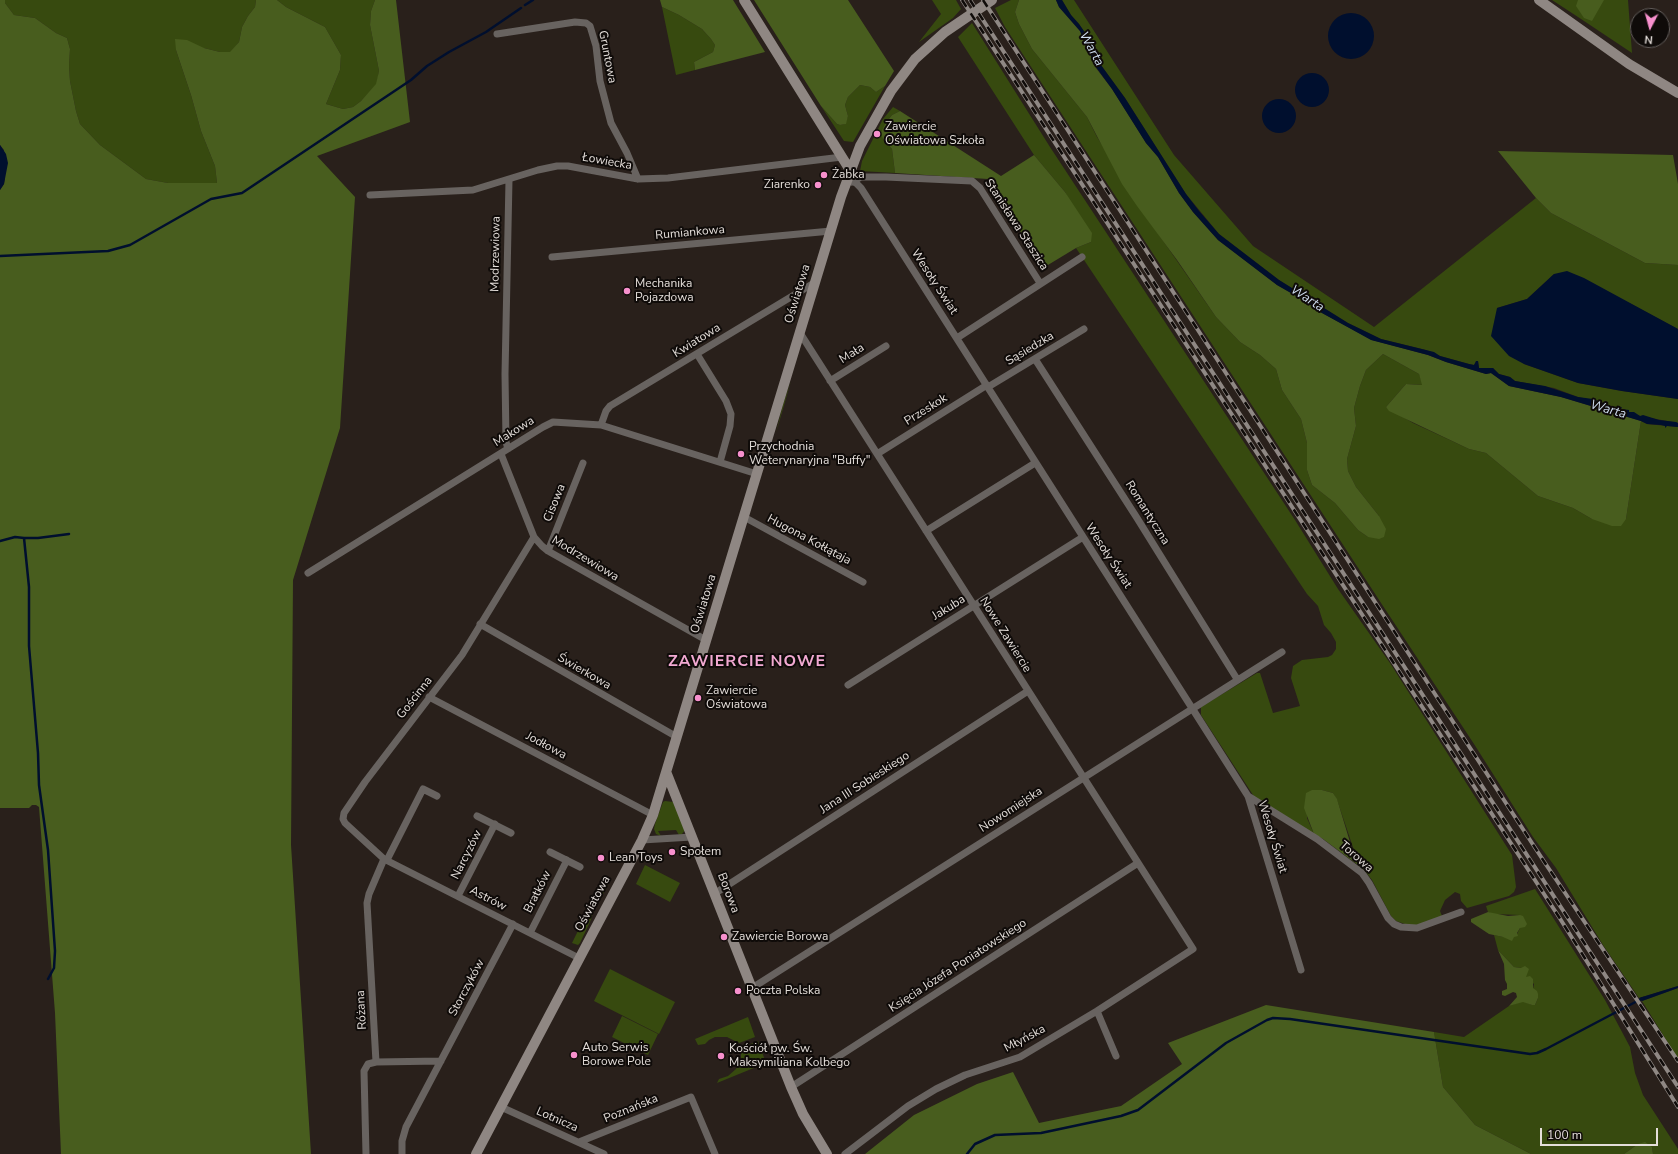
<!DOCTYPE html>
<meta charset="utf-8">
<style>
body{margin:0}
#map{position:relative;width:1678px;height:1154px;overflow:hidden;background:#29201b;font-family:"Nunito Sans",sans-serif}
canvas{display:block}
.north{position:absolute;left:1630px;top:8px;width:40px;height:40px;box-sizing:border-box;background:#0f0b09;border:1px solid #645f5d;border-radius:50%;rotate:186deg;font-size:11px;font-weight:700;line-height:16px;text-align:center;color:#e4deda}
.north::after{content:'';display:block;margin:auto;width:14px;height:18px;background:#f790cd;clip-path:polygon(50% 0,100% 100%,50% 72%,0 100%)}
.scale{position:absolute;left:1540px;top:1128px;width:118px;height:18px;box-sizing:border-box;border:2px solid #e4deda;border-top:0;padding-left:5px;font-size:12px;line-height:14px;white-space:nowrap;color:#e4deda;-webkit-text-stroke:3px #0f0b09;paint-order:stroke}
</style>
<div id="map">
<canvas width="1678" height="1154"></canvas>
<div class="north">N</div>
<div class="scale">100 m</div>
</div>
<script>
const ctx = document.querySelector('canvas').getContext('2d');
ctx.lineJoin = 'round';
function paint(path, color) { ctx.fillStyle = color; ctx.fill(path, 'evenodd'); }
const poly = rows => new Path2D(rows.map(r => 'M' + r).join(''));
function stroke(path, color, width, dash) { ctx.strokeStyle = color; ctx.lineWidth = width; ctx.lineCap = dash ? 'butt' : 'round'; ctx.setLineDash(dash || []); ctx.stroke(path); }
function write(font, color, halo, rows, align = 'center') {
  ctx.font = font + ' "Nunito Sans",sans-serif'; ctx.lineWidth = 4; ctx.setLineDash([]); ctx.textBaseline = 'middle'; ctx.strokeStyle = halo; ctx.fillStyle = color; for (const [text, x, y, turn = 0] of rows) {
    ctx.save(); ctx.translate(x, y); ctx.rotate((+turn || 0) * Math.PI / 180); ctx.textAlign = isNaN(turn) ? turn : align; if (halo) ctx.strokeText(text, 0, 0); ctx.fillText(text, 0, 0); ctx.restore();
  }
}
const green = poly([
 [5,0,256,0,255,7,248,16,242,27,239,42,230,53,220,52,204,48,176,50,191,95,201,131,215,166,217,183,168,183,146,179,100,145,80,124,76,111,70,81,69,66,70,49,67,38,56,33,35,18,14,15,5,3],
 [277,0,375,0,371,11,370,25,379,71,377,84,361,101,353,107,343,109,326,104,340,70,341,55,325,27,286,7],
 [932,0,956,0,961,9,953,18,919,42,941,14],
 [1011,0,1019,0,1015,12,1019,24,1032,49,1087,117,1097,137,1159,235,1216,317,1240,342,1260,355,1276,369,1282,390,1301,419,1307,443,1307,470,1312,485,1335,503,1358,530,1368,537,1379,516,1356,487,1348,471,1347,459,1356,426,1354,408,1360,386,1366,370,1383,354,1419,374,1423,385,1406,384,1386,407,1413,423,1452,441,1469,449,1486,453,1538,496,1573,508,1592,519,1626,519,1641,421,1647,424,1678,427,1678,986,1639,998,1603,945,1556,868,1533,837,1474,744,1383,606,1005,27,995,8],
 [1062,0,1074,0,1174,155,1253,246,1374,327,1536,198,1551,213,1645,263,1678,265,1678,329,1629,303,1554,274,1527,299,1497,308,1524,364,1578,383,1622,391,1678,399,1678,423,1640,416,1613,407,1605,403,1578,397,1554,388,1515,381,1510,377,1499,374,1493,368,1479,368,1478,361,1474,365,1469,364,1440,356,1426,350,1381,339,1348,323,1279,280,1219,234,1186,194,1125,98,1098,61,1090,40,1079,24,1071,15],
 [1552,0,1628,0,1632,53,1578,17],
 [662,7,679,15,702,29,711,39,715,45,713,52,694,62,695,70,676,75],
 [972,23,1050,147,1295,520,1338,589,1390,663,1512,855,1516,887,1514,892,1509,896,1467,908,1461,901,1460,894,1455,892,1445,900,1440,911,1442,916,1423,924,1411,926,1396,921,1391,916,1372,880,1358,862,1337,800,1333,793,1322,790,1312,790,1307,818,1314,834,1255,798,1201,715,1201,707,1257,673,1260,673,1273,713,1300,706,1291,678,1293,666,1302,660,1328,657,1332,655,1336,649,1336,642,1331,633,1324,625,1318,606,1307,594,1076,248,1091,242,1065,192,1034,155,958,37],
 [860,85,870,87,876,92,885,86,853,142,844,141,821,106,837,124,840,125,845,124,848,116,845,105,848,97],
 [893,107,900,111,892,115,885,124,883,139,892,149,895,173,860,171,862,161,883,119],
 [800,354,791,381,776,433,783,405],
 [665,801,673,802,685,830,682,834,679,835,676,830,658,831,661,836,656,834,654,829,655,824,663,802],
 [645,865,680,883,670,902,636,884],
 [602,882,608,885,594,910,590,922,580,943,578,945,572,943],
 [1535,889,1605,1000,1630,1047,1635,1073,1643,1095,1678,1149,1678,1154,1653,1154,1652,1147,1638,1144,1624,1154,1531,1154,1475,1125,1443,1087,1434,1032,1464,1037,1509,1006,1523,1001,1532,1005,1535,1005,1538,998,1533,989,1534,984,1526,977,1526,974,1521,968,1514,967,1498,950,1494,935,1503,937,1517,934,1520,928,1520,915,1493,914,1488,912,1486,906],
 [610,969,675,1002,659,1034,594,1001],
 [1678,988,1678,1059,1642,1001],
 [622,1016,658,1034,648,1055,612,1037],
 [748,1017,755,1037,739,1043,727,1037,715,1037,709,1040,705,1044,698,1045,695,1039],
 [758,1041,766,1063,717,1083,719,1079,728,1076,736,1069,741,1059,741,1048]
]);
const forest = poly([
 [0,0,5,0,5,3,14,15,35,18,56,33,67,38,70,49,69,66,70,81,76,111,80,124,100,145,146,179,168,183,217,183,215,166,201,131,191,95,176,50,175,39,187,40,204,48,220,52,230,52,239,42,242,27,248,16,255,7,256,0,277,0,286,7,325,27,341,55,340,70,326,104,343,109,353,107,361,101,376,84,379,71,370,25,371,11,375,0,396,0,410,122,317,156,355,197,340,428,293,580,291,845,311,1154,61,1154,55,1013,39,807,36,805,32,805,29,808,0,808,0,190,4,184,5,177,4,150,0,145],
 [660,0,733,0,765,52,695,70,694,62,713,52,715,45,711,39,702,29,679,15,662,7],
 [754,0,848,0,894,71,885,86,876,92,870,87,860,85,848,97,845,105,848,116,846,124,840,125,837,124,821,106],
 [1019,0,1056,0,1059,7,1080,31,1096,68,1112,89,1146,143,1158,157,1179,193,1193,212,1218,240,1277,285,1305,301,1322,313,1372,340,1428,355,1446,362,1486,374,1491,373,1509,386,1561,397,1641,421,1626,519,1621,526,1612,526,1592,519,1573,508,1538,496,1486,453,1469,449,1389,411,1386,407,1406,384,1422,385,1419,374,1383,354,1366,370,1360,386,1354,408,1356,426,1347,459,1348,471,1356,487,1379,516,1386,529,1384,537,1379,539,1368,537,1358,530,1335,503,1312,485,1307,470,1307,443,1301,419,1282,390,1276,369,1260,355,1240,342,1216,317,1177,260,1137,206,1122,184,1087,117,1032,49,1019,24,1015,12],
 [1578,0,1604,0,1592,21,1584,18,1576,6],
 [900,111,1001,176,1034,155,1065,192,1092,233,1091,242,1076,248,1043,268,988,179,895,173,892,149,883,139,881,133,885,124,892,115],
 [1498,151,1673,155,1678,184,1678,265,1645,263,1551,213,1536,198],
 [1312,790,1322,790,1333,793,1337,799,1353,852,1358,862,1362,868,1323,839,1314,834,1304,808,1306,793],
 [1488,912,1508,916,1520,915,1523,916,1527,924,1525,927,1520,928,1517,933,1518,936,1514,937,1512,941,1503,937,1489,934,1471,922,1471,919],
 [1498,950,1514,967,1521,968,1525,966,1529,969,1526,977,1530,976,1533,979,1533,988,1537,991,1538,994,1538,998,1535,1005,1532,1005,1523,1002,1509,1006,1517,997,1516,993,1513,992,1505,996,1502,995,1502,991,1507,989,1507,984,1505,980,1504,964],
 [1266,1005,1434,1032,1443,1087,1475,1125,1531,1154,865,1154,914,1115,977,1084,1013,1072,1039,1123,1121,1106,1182,1064,1168,1043],
 [1645,1142,1652,1147,1653,1154,1624,1154,1638,1144]
]);
const water = poly([
 [1056,0,1062,0,1071,15,1079,24,1090,40,1098,61,1125,98,1186,194,1199,211,1219,234,1279,280,1348,323,1381,339,1434,352,1440,356,1469,364,1474,365,1476,361,1478,361,1479,368,1493,368,1499,374,1510,377,1515,381,1545,386,1578,397,1593,399,1613,407,1619,408,1622,407,1621,409,1629,410,1629,412,1634,412,1640,416,1643,415,1659,420,1676,422,1678,423,1678,427,1667,426,1665,428,1665,426,1661,425,1647,424,1641,421,1561,397,1509,386,1491,373,1486,374,1446,362,1428,355,1371,340,1322,313,1305,301,1277,285,1218,240,1193,212,1179,193,1158,157,1146,143,1112,89,1096,67,1080,31,1059,7],
 '1328 36a23 23 0 1 1 46 0a23 23 0 1 1-46 0Z',
 '1295 90a17 17 0 1 1 34 0a17 17 0 1 1-34 0Z',
 '1262 116a17 17 0 1 1 34 0a17 17 0 1 1-34 0Z',
 [0,145,6,154,8,163,4,184,0,190],
 [1567,271,1584,278,1678,329,1678,399,1622,391,1578,383,1524,364,1509,356,1491,336,1497,308,1527,299,1554,274],
 [1678,986,1678,988,1642,1001,1639,998]
]);
const stream = poly([
 [525,5,533,0],
 [0,256,108,251,130,245,211,199,242,193,411,80,427,66,449,52,486,32,521,8],
 [0,541,15,537,24,538],
 [48,979,54,968,55,951,48,850,39,785,38,753,29,646,29,587,24,538,38,538,69,534],
 [967,1154,975,1144,995,1135,1041,1133,1121,1116,1138,1110,1226,1043,1267,1020,1273,1018,1290,1019,1530,1054,1537,1053,1546,1049,1643,998]
]);
const street = poly([
 [497,34,575,22,586,23,590,26,596,46,600,81,611,123,627,153,638,179],
 [847,179,856,183,861,188,1248,796,1301,970],
 [852,182,861,177,886,177,972,181,980,188,1040,283],
 [370,195,473,190,538,170,557,166,568,166,638,179,668,178,842,157],
 [552,257,831,231],
 [800,333,1193,949,1097,1011,1020,1057,965,1075,936,1089,908,1106,845,1154],
 [957,338,1082,257],
 [697,354,726,401,731,414,730,426,720,462],
 [1035,359,1137,518,1237,679],
 [830,381,886,346],
 [988,387,1084,329],
 [601,425,606,411,610,406,814,283],
 [508,449,506,442,505,374,509,180],
 [501,454,534,537,542,546,548,551,706,640],
 [877,454,987,385],
 [744,517,863,582],
 [926,531,1035,463],
 [534,537,462,655,365,782,344,813,343,819,345,823,384,859,579,958],
 [548,551,583,463],
 [308,573,543,427,553,422,601,425,757,474],
 [480,624,677,737],
 [848,685,1083,537],
 [429,697,653,815],
 [1248,796,1317,839,1362,873,1369,883,1388,918,1394,924,1401,927,1417,928,1461,912],
 [477,816,511,833],
 [642,840,692,837],
 [550,852,580,867],
 [387,860,423,789,437,796],
 [714,894,1028,691],
 [458,896,495,824],
 [530,933,567,860],
 [752,988,1282,652],
 [1097,1011,1116,1056],
 [376,1062,441,1061],
 [791,1087,1138,863],
 [501,1107,604,1154],
 [579,1142,691,1097,715,1154],
 [366,1154,364,1071,368,1064,376,1062,367,903,369,894,384,859],
 [402,1154,402,1141,406,1127,513,924]
]);
const secondary = poly([
 [744,0,850,170],
 [1539,0,1629,64,1678,93],
 [667,774,791,1087,803,1114,827,1154],
 [476,1154,642,840,653,815,841,197,860,146,891,91,915,59,945,32,992,0]
]);
const rail = poly([
 [962,0,1559,917,1678,1107],
 [970,0,1678,1087],
 [983,0,1545,863,1678,1061]
]);
const markers = [
 [877,134,4,"#f790cd"],
 [824,175,4,"#f790cd"],
 [818,185,4,"#f790cd"],
 [627,291,4,"#f790cd"],
 [741,454,4,"#f790cd"],
 [698,698,4,"#f790cd"],
 [672,852,4,"#f790cd"],
 [601,858,4,"#f790cd"],
 [724,937,4,"#f790cd"],
 [738,991,4,"#f790cd"],
 [574,1055,4,"#f790cd"],
 [721,1056,4,"#f790cd"]
];
const streetNames = [
 ["Gruntowa",607,57,79],
 ["Łowiecka",607,162,10],
 ["Stanisława Staszica",1016,225,57],
 ["Rumiankowa",690,233,-5],
 ["Modrzewiowa",496,254,-89],
 ["Wesoły Świat",934,282,57],
 ["Oświatowa",798,294,-73],
 ["Kwiatowa",697,341,-32],
 ["Sąsiedzka",1030,349,-31],
 ["Mała",852,354,-32],
 ["Przeskok",926,410,-32],
 ["Makowa",514,432,-32],
 ["Cisowa",555,503,-68],
 ["Romantyczna",1147,513,58],
 ["Hugona Kołłątaja",809,540,28],
 ["Wesoły Świat",1108,556,57],
 ["Modrzewiowa",585,559,31],
 ["Oświatowa",704,604,-73],
 ["Jakuba",949,608,-32],
 ["Nowe Zawiercie",1005,635,58],
 ["Świerkowa",584,672,30],
 ["Gościnna",415,698,-52],
 ["Jodłowa",546,746,28],
 ["Jana III Sobieskiego",865,783,-33],
 ["Nowomiejska",1011,810,-33],
 ["Wesoły Świat",1272,837,73],
 ["Narcyzów",467,855,-63],
 ["Torowa",1356,857,41],
 ["Bratków",538,892,-63],
 ["Borowa",728,893,69],
 ["Astrów",488,899,27],
 ["Oświatowa",593,904,-62],
 ["Księcia Józefa Poniatowskiego",958,966,-33],
 ["Storczyków",467,988,-62],
 ["Różana",362,1010,-93],
 ["Młyńska",1025,1039,-28],
 ["Poznańska",631,1109,-22],
 ["Lotnicza",557,1120,24]
];
const poiNames = [
 ["Zawiercie",885,127],
 ["Oświatowa Szkoła",885,141],
 ["Żabka",832,175],
 ["Ziarenko",810,185,"right"],
 ["Mechanika",635,284],
 ["Pojazdowa",635,298],
 ["Przychodnia",749,447],
 ["Weterynaryjna \"Buffy\"",749,461],
 ["Zawiercie",706,691],
 ["Oświatowa",706,705],
 ["Społem",680,852],
 ["Lean Toys",609,858],
 ["Zawiercie Borowa",732,937],
 ["Poczta Polska",746,991],
 ["Auto Serwis",582,1048],
 ["Borowe Pole",582,1062],
 ["Kościół pw. Św.",729,1049],
 ["Maksymiliana Kolbego",729,1063]
];
const waterNames = [
 ["Warta",1091,49,61],
 ["Warta",1307,299,33],
 ["Warta",1608,410,16]
];
const districtNames = [
 ["ZAWIERCIE NOWE",747,662]
];
paint(green, '#374a0f');
paint(forest, '#485d1e');
paint(water, '#000f2e');
stroke(stream, '#000f2e', 2.5);
stroke(street, '#686360', 7);
stroke(secondary, '#8f8783', 10);
stroke(rail, '#8f8884', 4);
stroke(rail, '#0f0b09', 2.5, [8]);
for (const [x, y, r, color] of markers) { const dot = new Path2D(); dot.arc(x, y, r, 0, 2 * Math.PI); ctx.fillStyle = color; ctx.fill(dot); stroke(dot, '#0f0b09', 1.5); }
write('12px', '#e4deda', '#0f0b09', streetNames);
write('12px', '#e4deda', '#0f0b09', poiNames, 'left');
write('italic 13px', '#cedcee', '#0f0b09', waterNames);
ctx.letterSpacing = '1px';
write('bold 16px', '#f2a9d2', '#0f0b09', districtNames);
ctx.letterSpacing = '0px';
</script>
